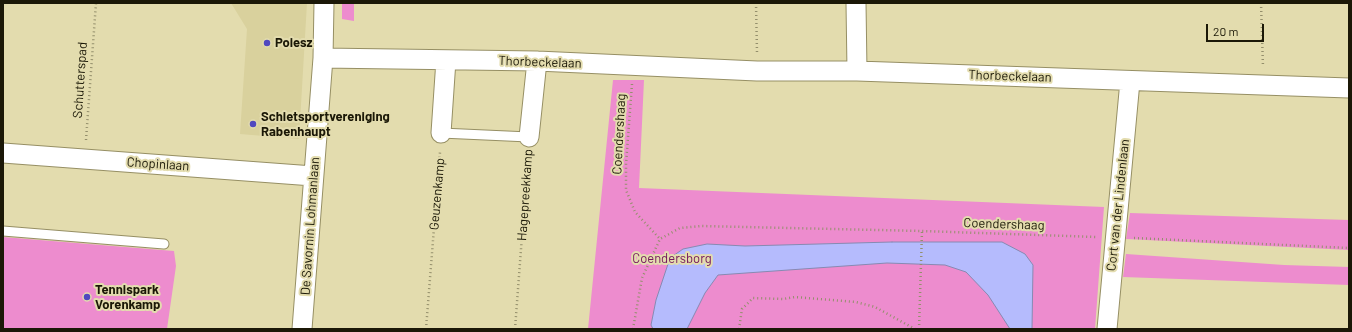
<!DOCTYPE html>
<style>
body{margin:0}
#map{position:relative;width:1352px;height:332px;overflow:hidden;background:#e3dcae;font-family:Barlow,sans-serif}
canvas{display:block}
.frame{position:absolute;inset:0;border:4px solid #1b1807;pointer-events:none}
.scale{position:absolute;left:1206px;top:24px;width:58px;height:18px;box-sizing:border-box;border:2px solid #1b1807;border-top:0;padding-left:5px;font-size:12px;line-height:14px;white-space:nowrap;color:#1b1807;-webkit-text-stroke:3px #e3dcae;paint-order:stroke}
</style>
<div id="map">
<canvas width="1352" height="332"></canvas>
<div class="frame"></div>
<div class="scale">20 m</div>
</div>
<script>
const ctx = document.querySelector('canvas').getContext('2d');
ctx.lineJoin = 'round';
function paint(path, color) { ctx.fillStyle = color; ctx.fill(path, 'evenodd'); }
const poly = rows => new Path2D(rows.map(r => 'M' + r).join(''));
function stroke(path, color, width, dash) { ctx.strokeStyle = color; ctx.lineWidth = width; ctx.lineCap = dash ? 'butt' : 'round'; ctx.setLineDash(dash || []); ctx.stroke(path); }
function write(font, color, halo, rows, align = 'center') {
  ctx.font = font + ' Barlow,sans-serif'; ctx.lineWidth = 4; ctx.setLineDash([]); ctx.textBaseline = 'middle'; ctx.strokeStyle = halo; ctx.fillStyle = color; for (const [text, x, y, turn = 0] of rows) {
    ctx.save(); ctx.translate(x, y); ctx.rotate((+turn || 0) * Math.PI / 180); ctx.textAlign = isNaN(turn) ? turn : align; if (halo) ctx.strokeText(text, 0, 0); ctx.fillText(text, 0, 0); ctx.restore();
  }
}
const built = poly([
 [231,3,307,3,299,139,240,134,247,29]
]);
const green = poly([
 [342,3,354,3,354,21,342,19],
 [613,80,644,80,639,188,1104,207,1095,329,588,329],
 [1130,213,1349,220,1349,250,1126,239],
 [3,237,174,251,176,266,167,329,3,329],
 [1126,254,1284,265,1349,267,1349,285,1123,277]
]);
const water = poly([
 [892,242,1002,242,1025,254,1033,265,1032,329,1010,329,988,295,966,272,945,265,887,263,718,275,705,293,687,329,653,329,651,325,656,300,670,258,683,249,707,244,745,246,892,242]
]);
const path = poly([
 [756,3,757,53],
 [1261,3,1263,67],
 [632,84,626,164,626,190,635,212,660,239],
 [86,140,96,3],
 [1134,238,1349,248],
 [426,329,440,152],
 [515,329,528,156],
 [633,329,642,278,660,239,680,228,701,226,922,231,1097,237],
 [739,329,742,309,753,298,783,299,795,297,856,302,875,307,915,329],
 [919,329,922,231]
]);
const service = poly([
 [441,133,529,137],
 [3,231,164,244]
]);
const minor = poly([
 [856,3,857,71],
 [323,58,537,61,757,71,857,71,1349,88],
 [441,133,446,60],
 [529,137,537,61],
 [3,153,313,176],
 [302,329,323,58,324,3],
 [1107,329,1130,81]
]);
const markers = [
 [267,43,4,"#5048bf"],
 [253,124,4,"#5048bf"],
 [87,297,4,"#5048bf"]
];
const poiNames = [
 ["Poiesz",275,43],
 ["Schietsportvereniging",261,117],
 ["Rabenhaupt",261,132],
 ["Tennispark",95,290],
 ["Vorenkamp",95,305]
];
const streetNames = [
 ["Thorbeckelaan",540,62,2],
 ["Thorbeckelaan",1010,76,2],
 ["Schutterspad",80,80,-86],
 ["Coendershaag",619,134,-87],
 ["Chopinlaan",158,164,4],
 ["Geuzenkamp",437,194,-85],
 ["Hagepreekkamp",525,195,-86],
 ["Cort van der Lindenlaan",1118,205,-84],
 ["Coendershaag",1004,224,2],
 ["De Savornin Lohmanlaan",310,226,-86]
];
const parkNames = [
 ["Coendersborg",672,259]
];
paint(built, '#d9d19d');
paint(green, '#ed8cce');
paint(water, '#b5bbfd');
stroke(water, '#878ab3', 1);
stroke(service, '#968f64', 11);
stroke(minor, '#968f64', 21);
stroke(path, '#948f6c', 2.5, [1, 3]);
stroke(service, '#fff', 9);
stroke(minor, '#fff', 19);
for (const [x, y, r, color] of markers) { const dot = new Path2D(); dot.arc(x, y, r, 0, 2 * Math.PI); ctx.fillStyle = color; ctx.fill(dot); stroke(dot, '#e3dcae', 1.5); }
write('bold 13px', '#1b1807', '#e3dcae', poiNames, 'left');
write('13px', '#1b1807', '#e3dcae', streetNames);
write('13px', '#74155d', '#e3dcae', parkNames);
</script>
